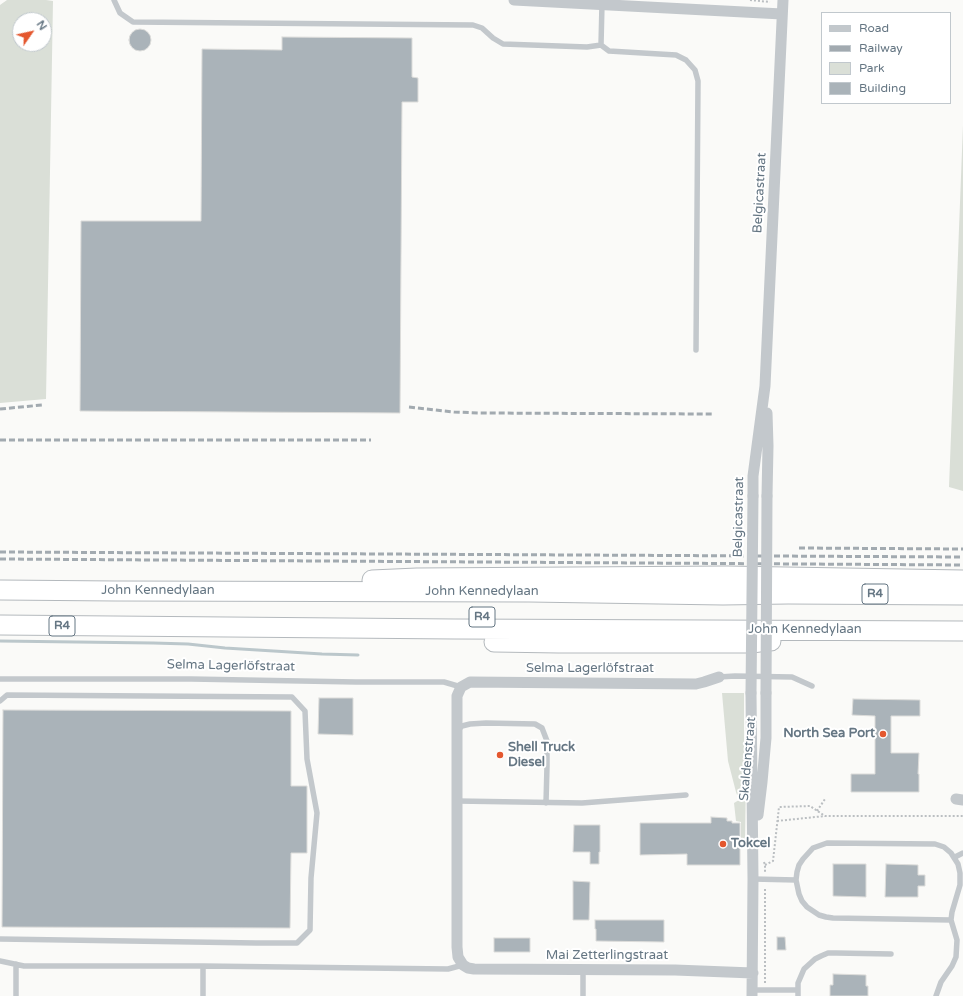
<!DOCTYPE html>
<meta charset="utf-8">
<style>
body{margin:0}
#map{position:relative;width:963px;height:996px;overflow:hidden;background:#fafaf8;font-family:"Varela Round",sans-serif}
canvas{display:block}
.legend{position:absolute;left:821px;top:12px;width:130px;height:92px;box-sizing:border-box;background:#fff;border:1px solid #c1c8cd;margin:0;padding:5px 7px;list-style:none;font-size:12px;color:#657683}
.legend li{display:flex;align-items:center;gap:8px;height:20px}
.legend b{width:20px;border:1px solid #c1c8cd}
.north{position:absolute;left:12px;top:12px;width:40px;height:40px;box-sizing:border-box;background:#fff;border:1px solid #c1c8cd;border-radius:50%;rotate:56deg;font-size:11px;font-weight:700;line-height:16px;text-align:center;color:#657683}
.north::after{content:'';display:block;margin:auto;width:14px;height:18px;background:#e4572e;clip-path:polygon(50% 0,100% 100%,50% 72%,0 100%)}
</style>
<div id="map">
<canvas width="963" height="996"></canvas>
<ul class="legend">
<li><b style="height:5px;background:#c3c8cc"></b>Road</li>
<li><b style="height:5px;background:#a2aab0"></b>Railway</li>
<li><b style="height:11px;background:#dadfd7"></b>Park</li>
<li><b style="height:11px;background:#aab3b9"></b>Building</li>
</ul>
<div class="north">N</div>
</div>
<script>
const ctx = document.querySelector('canvas').getContext('2d');
ctx.lineJoin = 'round';
function paint(path, color) { ctx.fillStyle = color; ctx.fill(path, 'evenodd'); }
const poly = rows => new Path2D(rows.map(r => 'M' + r).join(''));
function stroke(path, color, width, dash) { ctx.strokeStyle = color; ctx.lineWidth = width; ctx.lineCap = dash ? 'butt' : 'round'; ctx.setLineDash(dash || []); ctx.stroke(path); }
function write(font, color, halo, rows, align = 'center') {
  ctx.font = font + ' "Varela Round",sans-serif'; ctx.lineWidth = 4; ctx.setLineDash([]); ctx.textBaseline = 'middle'; ctx.strokeStyle = halo; ctx.fillStyle = color; for (const [text, x, y, turn = 0] of rows) {
    ctx.save(); ctx.translate(x, y); ctx.rotate((+turn || 0) * Math.PI / 180); ctx.textAlign = isNaN(turn) ? turn : align; if (halo) ctx.strokeText(text, 0, 0); ctx.fillText(text, 0, 0); ctx.restore();
  }
}
const green = poly([
 [7,0,46,0,53,1,46,399,0,403,0,5],
 [20,20,44,20,44,44,20,44],
 [963,125,963,491,949,487],
 [722,693,744,693,744,749,746,775,745,841,741,840,741,822,736,821,734,803,739,800,736,792,728,761]
]);
const stream = poly([
 [0,641,153,643,188,644,225,648,322,654,358,655]
]);
const building = poly([
 '129 40a11 11 0 1 1 22 0a11 11 0 1 1-22 0Z',
 [282,37,412,38,412,77,418,78,418,102,402,102,400,413,80,411,81,221,201,221,202,49,282,50,282,37],
 [319,698,353,698,353,735,318,734,319,698],
 [853,699,920,700,920,716,891,716,891,753,919,753,918,774,919,774,919,792,851,792,851,774,875,774,875,716,852,715,853,699],
 [3,710,291,711,291,786,307,786,307,853,291,853,290,928,2,927,3,710],
 [711,817,727,818,727,821,732,821,732,823,740,823,740,865,687,865,687,854,640,855,640,823,711,823,711,817],
 [574,825,600,825,600,852,599,852,599,864,590,864,590,852,573,852,574,825],
 [833,864,866,864,866,897,833,896,833,864],
 [886,864,918,865,918,875,925,875,925,886,918,886,918,897,885,897,886,864],
 [573,881,590,882,589,920,573,920,573,881],
 [595,920,664,920,664,942,596,941,596,929,595,929,595,920],
 [777,937,785,937,786,950,777,950,777,937],
 [494,938,530,938,530,952,494,952,494,938],
 [833,974,866,975,866,986,868,986,868,996,830,996,830,985,833,985,833,974]
]);
const path = poly([
 [750,0,770,2],
 [817,811,825,799],
 [777,821,825,816],
 [764,862,765,865,765,873],
 [765,865,773,861,779,807,810,806,825,816,963,816],
 [765,983,765,887]
]);
const service = poly([
 [114,0,120,13,133,22,473,25,482,28,493,38,503,44,587,47,601,45],
 [602,4,601,45,609,51,676,55,686,60,695,70,698,81,696,350],
 [719,677,735,676,792,677,812,686],
 [0,679,191,679,356,682,444,682,461,687],
 [0,701,7,695,292,697,305,711,307,759,317,813,311,878,310,930,297,943,256,943,0,939],
 [457,731,462,726,470,724,486,723,535,724,542,728,547,741,547,766,546,803],
 [457,801,582,803,686,795],
 [955,857,963,853],
 [753,879,796,880],
 [0,961,24,966,203,966,448,969,463,965],
 [16,964,16,996],
 [203,966,203,996],
 [753,990,798,990],
 [583,996,583,969],
 [798,996,798,983,804,969,815,959,821,956,828,953,836,953,891,954],
 [936,996,941,982,952,966,956,957,957,940,951,920,952,912,960,885,960,873,958,864,951,853,944,847,935,844,827,843,813,848,803,859,799,865,797,872,796,880,799,894,802,901,807,907,819,915,826,917,833,918,951,920]
]);
const minor = poly([
 [514,0,782,14],
 [767,413,768,446,767,496],
 [753,496,753,476,765,386,783,0],
 [719,677,704,682,696,684,470,682,461,687,457,696,457,947,458,957,463,965,468,968,474,969,675,970,753,973],
 [751,693,753,879,752,996],
 [956,799,963,800],
 [758,815,762,782,766,738,766,693]
]);
const trunk = poly([
 [372,580,417,578,727,576,963,580],
 [0,590,116,591,529,592,723,595,788,594,963,595],
 [0,625,455,629,963,631],
 [494,642,559,643,752,643,766,641,771,641]
]);
const rail = poly([
 [409,407,454,412,480,413,712,414],
 [0,409,42,405],
 [0,440,371,440],
 [799,548,963,549],
 [0,552,963,557],
 [0,559,963,565]
]);
const minorBridge = poly([
 [751,693,753,496],
 [766,693,767,496]
]);
const markers = [
 [883,734,4,"#e4572e"],
 [500,755,4,"#e4572e"],
 [723,844,4,"#e4572e"]
];
const shields = [
 [875,594,26],
 [482,617,26],
 [62,626,26]
];
const shieldNames = [
 ["R4",875,594],
 ["R4",482,617],
 ["R4",62,626]
];
const streetNames = [
 ["Belgicastraat",760,193,-87],
 ["Belgicastraat",739,517,-89],
 ["John Kennedylaan",158,591],
 ["John Kennedylaan",482,592],
 ["John Kennedylaan",805,630],
 ["Selma Lagerlöfstraat",231,666,1],
 ["Selma Lagerlöfstraat",590,669],
 ["Skaldenstraat",748,759,-85],
 ["Mai Zetterlingstraat",607,956]
];
const poiNames = [
 ["North Sea Port",875,734,"right"],
 ["Shell Truck",508,748],
 ["Diesel",508,763],
 ["Tokcel",731,844]
];
paint(green, '#dadfd7');
stroke(stream, '#bbc7cb', 3);
paint(building, '#aab3b9');
stroke(building, '#dcdcda', 1);
stroke(trunk, '#b4b9bd', 21);
stroke(path, '#bbbfc2', 2, [2, 2]);
stroke(service, '#c3c8cc', 5.5);
stroke(minor, '#c3c8cc', 11);
stroke(trunk, '#fff', 19);
stroke(rail, '#a2aab0', 3, [6, 3]);
stroke(minorBridge, '#c3c8cc', 11);
for (const [x, y, r, color] of markers) { const dot = new Path2D(); dot.arc(x, y, r, 0, 2 * Math.PI); ctx.fillStyle = color; ctx.fill(dot); stroke(dot, '#fff', 1.5); }
for (const [x, y, w] of shields) { const box = new Path2D(); box.roundRect(x - w / 2, y - 10, w, 20, 3); ctx.fillStyle = '#fff'; ctx.fill(box); stroke(box, '#657683', 1); }
write('bold 12px', '#657683', null, shieldNames);
write('13px', '#657683', '#fff', streetNames);
write('bold 13px', '#657683', '#fff', poiNames, 'left');
</script>
